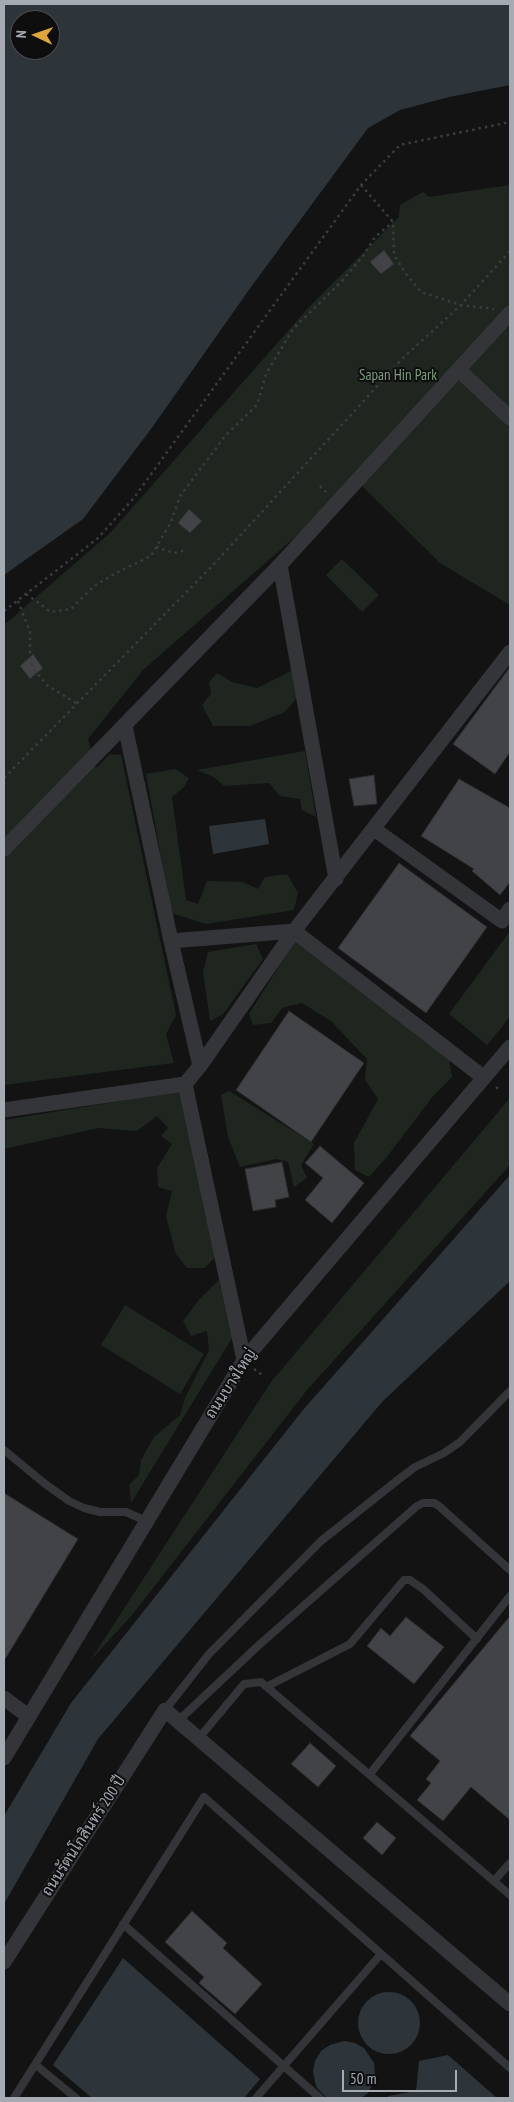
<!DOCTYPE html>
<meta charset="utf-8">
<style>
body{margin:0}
#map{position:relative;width:514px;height:2102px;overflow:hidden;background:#131314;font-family:"PT Sans Narrow",sans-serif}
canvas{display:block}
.frame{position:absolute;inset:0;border:5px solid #a6aab3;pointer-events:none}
.north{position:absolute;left:10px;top:10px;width:50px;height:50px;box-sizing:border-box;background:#0e0e0f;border:1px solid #4b4c51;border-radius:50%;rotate:273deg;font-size:14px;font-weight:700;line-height:20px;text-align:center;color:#a6aab3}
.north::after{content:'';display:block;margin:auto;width:18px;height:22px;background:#dfa640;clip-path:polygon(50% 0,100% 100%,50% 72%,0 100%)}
.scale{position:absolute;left:342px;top:2070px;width:115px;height:22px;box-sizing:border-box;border:2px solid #a6aab3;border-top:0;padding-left:6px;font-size:15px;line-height:18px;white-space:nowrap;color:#a6aab3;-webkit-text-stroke:4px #0e0e0f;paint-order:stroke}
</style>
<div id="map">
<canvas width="514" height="2102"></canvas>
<div class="frame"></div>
<div class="north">N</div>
<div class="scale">50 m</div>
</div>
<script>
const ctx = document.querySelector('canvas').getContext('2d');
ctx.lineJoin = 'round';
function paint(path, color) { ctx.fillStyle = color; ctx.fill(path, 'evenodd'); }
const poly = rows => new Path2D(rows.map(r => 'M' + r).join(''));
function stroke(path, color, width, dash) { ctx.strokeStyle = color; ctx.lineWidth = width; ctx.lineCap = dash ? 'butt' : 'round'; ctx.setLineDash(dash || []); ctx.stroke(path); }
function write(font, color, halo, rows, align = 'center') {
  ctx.font = font + ' "PT Sans Narrow",Sarabun,sans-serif'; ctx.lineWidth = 4; ctx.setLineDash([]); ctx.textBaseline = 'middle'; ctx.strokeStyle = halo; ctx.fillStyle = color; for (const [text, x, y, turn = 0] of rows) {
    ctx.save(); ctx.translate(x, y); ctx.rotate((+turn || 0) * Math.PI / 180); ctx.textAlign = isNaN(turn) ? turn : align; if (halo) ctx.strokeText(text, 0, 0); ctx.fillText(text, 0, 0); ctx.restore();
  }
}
const green = poly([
 [510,185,510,605,440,563,358,482,143,670,88,739,96,768,110,754,121,755,176,1015,166,1034,174,1063,4,1085,4,625,110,533,309,307,399,217,400,205,423,192,429,197],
 [342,559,379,595,362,612,326,575],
 [293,670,300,694,285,712,250,726,213,726,202,705,211,694,209,682,217,673,232,682,257,688],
 [305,751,316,817,302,810,300,799,280,796,269,783,224,786,214,777,197,770],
 [175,769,189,778,184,787,172,797,186,900,198,904,207,881,243,882,258,889,265,877,287,874,298,893,294,910,206,924,171,913,146,774],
 [510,931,510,1017,487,1045,449,1014],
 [295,941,321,957,449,1058,452,1077,434,1095,386,1158,369,1177,355,1170,354,1143,378,1099,365,1080,367,1059,331,1021,302,1003,282,1008,271,1023,253,1025,249,1014],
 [256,944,263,959,223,1014,210,1021,203,972,208,952],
 [181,1091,216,1256,205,1268,187,1268,176,1254,166,1216,172,1191,158,1187,157,1168,172,1144,161,1136,168,1128,157,1116,137,1131,98,1128,4,1149,4,1120],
 [229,1091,314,1144,301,1165,307,1178,294,1187,288,1162,277,1159,240,1167,228,1137,221,1095],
 [510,1098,510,1165,307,1390,132,1615,90,1661,271,1382],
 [219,1280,232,1338,131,1503,129,1485,139,1475,141,1460,154,1437,180,1415,185,1398,209,1350,207,1331,191,1336,183,1321,198,1301],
 [125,1305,204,1354,180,1394,101,1345]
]);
const water = poly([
 [4,4,510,4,510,85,449,97,400,110,368,128,251,287,151,429,83,519,4,575],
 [20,20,50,20,50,50,20,50],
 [265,819,269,844,213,854,209,826],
 [510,1175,510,1281,382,1402,98,1739,4,1904,4,1816,71,1703,303,1410],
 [123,1958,260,2079,244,2098,92,2098,53,2065],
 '358 2023a31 31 0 1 1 62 0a31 31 0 1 1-62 0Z',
 [344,2041,355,2043,364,2048,374,2063,375,2074,373,2084,367,2094,361,2098,327,2098,317,2088,315,2082,313,2071,315,2061,321,2051,330,2045],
 [448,2055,497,2098,388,2098,388,2096,416,2091,419,2061]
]);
const building = poly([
 [384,250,394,264,381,274,370,262,384,250],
 [189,509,202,521,190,533,178,523,189,509],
 [33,654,43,668,30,679,20,666,33,654],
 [510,667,510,752,495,774,453,744,510,667],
 [374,775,377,804,354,806,349,779,374,775],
 [459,779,510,808,510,882,500,895,472,871,474,869,421,836,459,779],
 [399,863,487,927,426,1013,338,948,399,863],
 [289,1011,364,1063,311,1142,236,1090,289,1011],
 [320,1146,364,1183,332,1223,305,1200,323,1178,305,1163,320,1146],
 [282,1162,289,1197,275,1200,276,1207,253,1211,245,1169,282,1162],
 [4,1493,78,1539,4,1661,4,1493],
 [510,1616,510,1820,471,1787,443,1821,417,1800,431,1783,426,1779,440,1761,410,1736,510,1616],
 [406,1617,444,1647,414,1684,367,1646,381,1628,390,1636,406,1617],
 [310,1743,336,1766,318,1787,291,1764,310,1743],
 [377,1822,396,1838,382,1855,363,1838,377,1822],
 [192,1911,227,1943,223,1948,262,1984,235,2014,199,1983,204,1977,165,1942,192,1911]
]);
const path = poly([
 [361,185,393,222,394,255,406,274,421,292,461,305,494,309],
 [320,486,326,492],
 [156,547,174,553,185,550],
 [26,594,51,612,71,609,94,586,116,573,151,556,171,522,180,496,226,435,257,405,266,374,293,329,341,282,363,256,375,237,393,222],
 [18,601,30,632,30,652,33,669,48,686,78,704],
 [4,611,97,539,133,499,361,185,400,145,510,122],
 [4,778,214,564,405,356,461,305,510,251],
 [496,1087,501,1091],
 [254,1369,264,1376]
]);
const service = poly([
 [4,1450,44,1483,69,1501,84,1508,100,1512,126,1512,146,1521],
 [268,1686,350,1644,404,1580,410,1580,423,1589,477,1639],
 [165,1710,209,1654,321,1541,399,1479,415,1467,444,1453,460,1442,510,1391],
 [179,1720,259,1645,417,1506,423,1503,434,1503,439,1506,510,1570],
 [199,1738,244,1684,261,1682,510,1895],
 [370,1774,510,1596],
 [494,1881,510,1863],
 [123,1924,320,2098],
 [36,2065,76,2098],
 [14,2098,204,1797,510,2068],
 [256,2098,381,1954]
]);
const minor = poly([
 [459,370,510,418],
 [280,565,336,879],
 [125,726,171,941,200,1066],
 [374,829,502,921,510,909],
 [4,849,280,565,510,313],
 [171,941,294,931,483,1077],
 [185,1084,244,1360],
 [4,1110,185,1084,200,1066,294,931,510,652],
 [4,1698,28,1716],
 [4,1758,244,1360,510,1047],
 [4,1962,165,1710,510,2004]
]);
const parkNames = [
 ["Sapan Hin Park",398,376]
];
const streetNames = [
 ["ถนนบางใหญ่",231,1384,-57],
 ["ถนนรัตนโกสินทร์ 200 ปี",84,1836,-57]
];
paint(green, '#1f2620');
paint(water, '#2d353b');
paint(building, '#424347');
stroke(building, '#2d2d30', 1);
stroke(path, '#3a3c3f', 2.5, [2.5, 4]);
stroke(service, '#343539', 8);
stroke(minor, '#343539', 15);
write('15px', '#7e9c7f', '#0e0e0f', parkNames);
write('15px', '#a6aab3', '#0e0e0f', streetNames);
</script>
